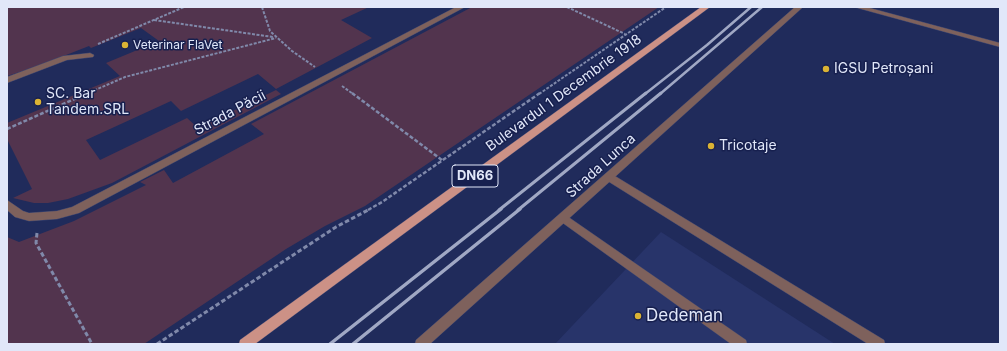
<!DOCTYPE html>
<meta charset="utf-8">
<style>
body{margin:0}
#map{position:relative;width:1007px;height:351px;overflow:hidden;background:#202b5b;font-family:Inter,sans-serif}
canvas{display:block}
.frame{position:absolute;inset:0;border:8px solid #e1e7f9;pointer-events:none}
</style>
<div id="map">
<canvas width="1007" height="351"></canvas>
<div class="frame"></div>
</div>
<script>
const ctx = document.querySelector('canvas').getContext('2d');
ctx.lineJoin = 'round';
function paint(path, color) { ctx.fillStyle = color; ctx.fill(path, 'evenodd'); }
const poly = rows => new Path2D(rows.map(r => 'M' + r).join(''));
function stroke(path, color, width, dash) { ctx.strokeStyle = color; ctx.lineWidth = width; ctx.lineCap = dash ? 'butt' : 'round'; ctx.setLineDash(dash || []); ctx.stroke(path); }
function write(font, color, halo, rows, align = 'center') {
  ctx.font = font + ' Inter,sans-serif'; ctx.lineWidth = 3; ctx.setLineDash([]); ctx.textBaseline = 'middle'; ctx.strokeStyle = halo; ctx.fillStyle = color; for (const [text, x, y, turn = 0] of rows) {
    ctx.save(); ctx.translate(x, y); ctx.rotate((+turn || 0) * Math.PI / 180); ctx.textAlign = isNaN(turn) ? turn : align; if (halo) ctx.strokeText(text, 0, 0); ctx.fillText(text, 0, 0); ctx.restore();
  }
}
const built = poly([
 [661,232,835,344,555,344]
]);
const green = poly([
 [7,7,369,7,341,20,372,38,276,89,258,74,181,111,171,101,86,140,100,160,187,118,198,128,276,90,281,94,112,183,68,199,48,203,34,203,13,198,32,189,7,139,7,123,120,76,106,63,159,41,141,28,91,48,89,46,33,68,7,76],
 [472,7,659,7,365,206,325,226,286,249,144,344,7,344,7,237,19,242,74,221,146,185,140,182,164,170,173,183,264,134,251,124]
]);
const pathFar2 = poly([
 [262,7,270,31,292,51,315,67],
 [567,7,625,34],
 [154,20,273,37],
 [98,44,184,7],
 [342,86,353,94],
 [86,94,125,77,276,38],
 [539,94,666,7]
]);
const pathFar1 = poly([
 [352,93,442,160],
 [7,129,88,93],
 [368,210,382,202,540,93]
]);
const path = poly([
 [37,233,36,243,92,344],
 [157,344,336,227,370,209]
]);
const lane = poly([
 [90,53,94,55,93,57,67,60,7,83,7,77,63,56,90,53],
 [610,173,884,340,885,344,868,344,606,180,605,177,606,174,610,173],
 [564,214,746,340,747,344,731,344,560,221,559,218,560,215,564,214]
]);
const street = poly([
 [456,7,465,7,79,213,57,219,29,221,15,217,7,210,7,200,23,211,29,213,57,211,72,207,456,7],
 [795,7,803,7,430,344,415,344,416,340,795,7],
 [854,7,866,7,1000,43,1000,47,854,7]
]);
const primary = poly([
 [701,7,710,7,255,344,239,344,240,340,701,7]
]);
const railFar2 = poly([
 [645,94,707,45,751,7],
 [660,94,762,7]
]);
const railFar1 = poly([
 [499,210,646,93],
 [518,210,661,93]
]);
const rail = poly([
 [330,344,501,209],
 [353,344,520,209]
]);
const markers = [
 [125,45,4,"#dab334"],
 [826,69,4,"#dab334"],
 [38,102,4,"#dab334"],
 [711,146,4,"#dab334"],
 [638,316,4,"#dab334"]
];
const farPoinames = [
 ["Veterinar FlaVet",133,45]
];
const shields = [
 [475,176,46]
];
const shieldNames = [
 ["DN66",475,176]
];
const poiNames = [
 ["IGSU Petroșani",834,69],
 ["SC. Bar",46,94],
 ["Tandem.SRL",46,110],
 ["Tricotaje",719,146]
];
const streetNames = [
 ["Bulevardul 1 Decembrie 1918",564,93,-36],
 ["Strada Păcii",230,113,-28],
 ["Strada Lunca",601,166,-42]
];
const nearPoinames = [
 ["Dedeman",646,316]
];
paint(built, '#28346a');
paint(green, '#52344e');
stroke(lane, '#3b4571', 1);
stroke(street, '#3b4571', 1);
stroke(primary, '#3b4571', 1);
stroke(pathFar2, '#8089aa', 2, [3, 1.5]);
stroke(pathFar1, '#8089aa', 2.5, [4, 2]);
stroke(path, '#8089aa', 3, [4.5, 2.5]);
paint(lane, '#7e615c');
paint(street, '#7e615c');
paint(primary, '#cc9186');
stroke(railFar2, '#a0a8c4', 2.5);
stroke(railFar1, '#a0a8c4', 3);
stroke(rail, '#a0a8c4', 3.5);
for (const [x, y, r, color] of markers) { const dot = new Path2D(); dot.arc(x, y, r, 0, 2 * Math.PI); ctx.fillStyle = color; ctx.fill(dot); stroke(dot, '#17204f', 1.5); }
write('12px', '#e1e7f9', '#17204f', farPoinames, 'left');
for (const [x, y, w] of shields) { const box = new Path2D(); box.roundRect(x - w / 2, y - 11, w, 22, 3); ctx.fillStyle = '#17204f'; ctx.fill(box); stroke(box, '#e1e7f9', 1); }
write('bold 13px', '#e1e7f9', null, shieldNames);
write('14px', '#e1e7f9', '#17204f', poiNames, 'left');
write('14px', '#e1e7f9', '#17204f', streetNames);
write('17px', '#e1e7f9', '#17204f', nearPoinames, 'left');
</script>
